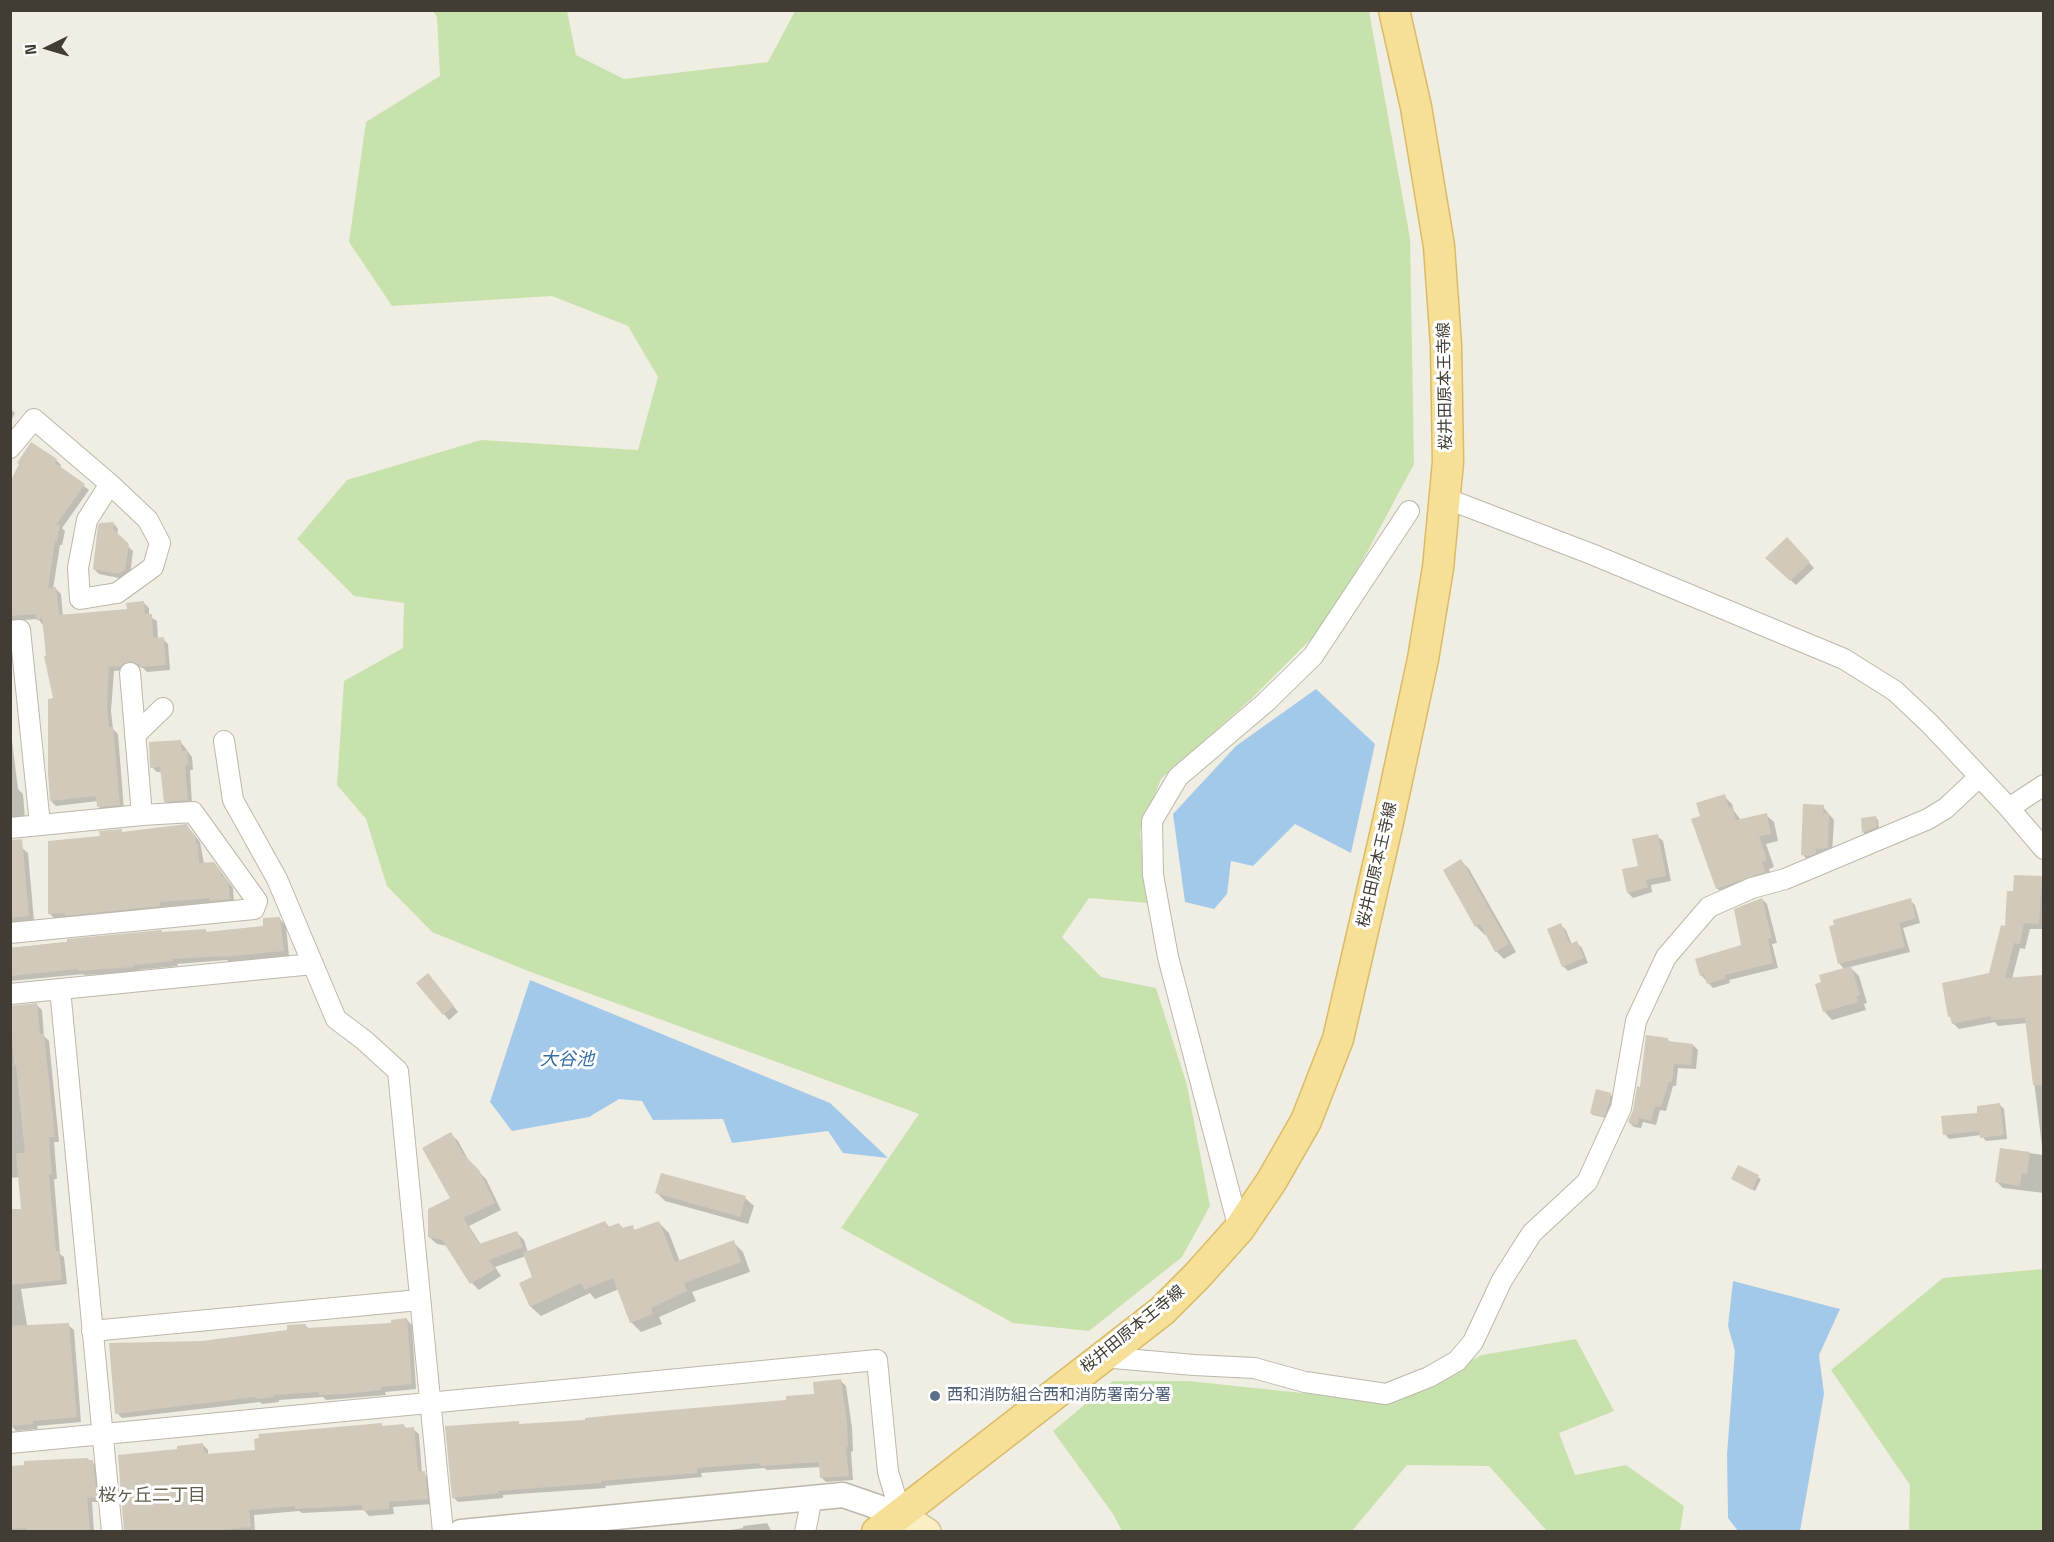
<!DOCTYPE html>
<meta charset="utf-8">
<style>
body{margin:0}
#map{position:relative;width:2054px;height:1542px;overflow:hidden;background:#f0ede3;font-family:"Titillium Web",sans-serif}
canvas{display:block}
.frame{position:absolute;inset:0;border:12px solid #413d34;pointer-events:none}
.north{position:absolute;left:18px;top:18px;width:60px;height:60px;-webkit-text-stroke:4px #fff;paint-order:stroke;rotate:265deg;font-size:16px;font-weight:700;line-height:24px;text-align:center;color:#413d34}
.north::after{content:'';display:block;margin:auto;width:21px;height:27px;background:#413d34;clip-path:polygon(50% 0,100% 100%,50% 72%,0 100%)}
</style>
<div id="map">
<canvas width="2054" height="1542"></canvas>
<div class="frame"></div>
<div class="north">N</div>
</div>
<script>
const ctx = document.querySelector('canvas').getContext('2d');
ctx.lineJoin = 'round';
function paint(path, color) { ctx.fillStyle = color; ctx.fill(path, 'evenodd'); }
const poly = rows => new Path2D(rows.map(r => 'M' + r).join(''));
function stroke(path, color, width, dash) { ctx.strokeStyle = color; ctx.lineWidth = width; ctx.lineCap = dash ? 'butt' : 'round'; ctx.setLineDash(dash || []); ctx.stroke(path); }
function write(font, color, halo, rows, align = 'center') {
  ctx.font = font + ' "Titillium Web","Noto Sans JP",sans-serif'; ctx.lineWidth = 6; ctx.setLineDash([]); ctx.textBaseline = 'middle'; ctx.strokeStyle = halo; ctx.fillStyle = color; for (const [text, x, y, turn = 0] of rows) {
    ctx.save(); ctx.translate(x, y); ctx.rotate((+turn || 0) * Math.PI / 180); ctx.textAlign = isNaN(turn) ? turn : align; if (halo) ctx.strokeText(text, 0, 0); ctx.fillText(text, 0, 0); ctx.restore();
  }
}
const green = poly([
 [433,11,567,11,576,55,624,79,768,62,795,11,1369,11,1410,238,1414,464,1365,556,1324,626,1250,700,1161,779,1140,832,1147,903,1089,898,1062,937,1101,977,1156,988,1187,1085,1210,1206,1182,1257,1089,1331,1013,1323,841,1228,919,1114,528,971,432,932,387,886,366,819,337,785,344,681,403,648,404,603,354,596,297,539,347,480,481,440,638,450,658,377,628,326,552,296,392,306,349,242,366,122,440,76,437,17],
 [2043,1269,2043,1531,1909,1531,1910,1485,1831,1370,1943,1278],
 [1576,1339,1614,1411,1559,1433,1575,1475,1626,1465,1684,1506,1680,1531,1547,1531,1489,1466,1407,1465,1352,1531,1122,1531,1113,1514,1053,1431,1113,1381,1188,1381,1387,1402,1482,1355]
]);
const water = poly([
 [1316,689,1375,744,1351,853,1295,824,1253,866,1231,861,1227,894,1214,909,1185,902,1173,814,1236,746],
 [530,980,830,1103,888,1158,843,1153,828,1131,732,1143,723,1119,653,1120,642,1101,619,1099,589,1117,512,1131,490,1102],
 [1733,1281,1840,1309,1819,1355,1824,1394,1800,1531,1738,1531,1728,1518,1727,1454,1735,1351,1728,1326]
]);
const shadow = poly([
 [10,408,15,413,10,423],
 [56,460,61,465,60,468,89,490,62,528,65,531,62,545,60,545,53,589,56,589,61,594,63,616,128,610,144,603,149,608,149,616,157,621,158,639,163,639,168,644,170,670,147,672,143,668,135,666,127,670,114,671,111,711,113,729,118,734,124,810,104,812,99,807,98,801,56,806,51,801,55,699,43,625,38,619,10,621,10,485],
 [113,523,118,529,117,536,133,551,130,575,124,579,99,574,94,569],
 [1787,539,1814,568,1796,585,1767,558],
 [10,724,18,789,23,794,25,819,10,821],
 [180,741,192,757,193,770,190,770,192,805,170,806,165,801,162,772,157,772,152,767],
 [1724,796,1732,804,1734,811,1741,820,1766,815,1774,822,1778,841,1766,844,1774,867,1769,869,1772,880,1725,896,1717,888,1702,817],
 [1823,807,1834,820,1832,853,1808,860,1802,854],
 [1876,818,1878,820,1879,829,1866,835,1864,833,1863,819],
 [187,826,200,842,204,864,219,869,233,888,234,904,217,906,214,903,164,907,164,911,55,919,50,914,101,837,121,831,124,833],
 [1657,836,1663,841,1671,881,1651,885,1652,892,1633,898,1628,893],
 [22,848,28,853,34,921,10,923,10,849],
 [1461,861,1469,869,1516,952,1504,959,1496,951,1487,933,1485,935,1476,926,1445,870],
 [2042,878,2044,880,2044,929,2030,929,2025,949,2020,948,2012,979,2044,977,2044,1193,2003,1188,1997,1182,2002,1149,2043,1155,2027,1023,1998,1026,1995,1022,1959,1029,1953,1023,1991,974,2006,927,2014,893],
 [1762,899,1767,904,1777,943,1772,944,1778,968,1729,980,1730,983,1713,988,1701,975,1743,946],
 [1910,900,1915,905,1920,923,1903,928,1910,952,1850,967,1859,976,1867,1003,1864,1004,1866,1010,1832,1020,1824,1011,1845,970,1839,963],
 [279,918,286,926,289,956,229,962,227,960,177,964,178,966,138,970,138,972,84,975,83,974,10,981,10,948,161,932,163,933,205,930,208,933,265,927],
 [1561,925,1566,930,1572,945,1577,943,1582,948,1588,963,1568,971,1563,966],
 [433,980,458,1012,449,1020,418,983],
 [37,1005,42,1010,44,1036,49,1041,59,1142,54,1142,57,1179,54,1179,60,1254,64,1257,67,1284,21,1289,27,1325,68,1325,74,1330,81,1422,37,1426,38,1429,16,1431,10,1424,10,1211,22,1210,20,1177,10,1178,10,1007],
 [1667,1039,1671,1043,1693,1045,1698,1050,1696,1069,1678,1068,1676,1086,1673,1086,1666,1111,1660,1110,1656,1125,1643,1122,1641,1128,1634,1127,1629,1122,1642,1089],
 [1611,1095,1613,1097,1611,1107,1606,1118,1593,1115,1591,1113],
 [2000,1105,2004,1109,2007,1139,1986,1141,1981,1135,1949,1139,1945,1134],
 [450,1133,458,1141,470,1163,486,1179,501,1210,469,1226,481,1245,516,1232,524,1240,528,1253,605,1222,610,1228,619,1224,624,1229,632,1227,636,1231,659,1223,669,1233,680,1262,733,1242,743,1252,750,1272,692,1292,696,1301,659,1317,662,1324,641,1332,631,1322,619,1289,595,1299,590,1293,541,1316,531,1307,534,1278,526,1256,495,1267,501,1276,479,1290,472,1283,448,1246,437,1244,429,1237,452,1198],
 [1738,1167,1761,1179,1755,1191,1733,1179],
 [657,1193,745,1198,754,1206,748,1224,665,1201],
 [407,1320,412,1325,416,1389,385,1392,386,1395,326,1400,323,1397,279,1400,279,1402,262,1404,260,1402,122,1418,117,1413,202,1342,289,1332,305,1325,310,1330,393,1325],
 [841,1381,846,1386,852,1428,853,1451,851,1452,853,1480,826,1482,821,1477,820,1467,767,1470,764,1468,701,1473,702,1477,605,1486,606,1488,503,1495,503,1498,458,1502,453,1497,518,1423,522,1426,587,1421,787,1401,815,1395],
 [381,1425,384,1427,403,1425,407,1429,413,1429,419,1434,422,1473,430,1478,432,1504,393,1507,394,1514,369,1516,364,1510,302,1513,299,1511,254,1515,255,1532,125,1532,179,1450,203,1445,208,1450,208,1456,257,1452],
 [92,1462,98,1467,101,1502,92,1502,94,1532,10,1532,10,1468],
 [767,1523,772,1532,717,1532,743,1528,743,1526]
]);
const building = poly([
 [31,442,57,459,55,463,85,484,56,525,60,524,57,541,55,541,48,588,56,587,59,615,127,609,126,603,144,601,145,614,152,614,153,638,164,637,166,665,140,667,139,664,130,661,121,666,109,667,107,705,109,727,113,727,120,805,97,807,96,796,50,801,48,772,48,699,53,698,44,656,46,656,42,617,37,621,36,614,10,616,10,482,19,464,17,463],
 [114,522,113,529,129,544,125,570,118,574,93,569,98,525,100,523],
 [1787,537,1810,562,1790,581,1765,558],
 [181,740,182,751,187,750,188,765,185,765,188,800,164,802,160,767,150,768,149,742],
 [1725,794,1729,808,1732,807,1736,820,1767,813,1771,834,1759,836,1767,860,1762,862,1765,872,1716,889,1691,819,1700,816,1696,803],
 [1803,804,1824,805,1823,813,1829,813,1828,848,1816,849,1816,853,1810,856,1801,855],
 [1876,816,1877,827,1862,833,1861,818],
 [187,824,190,830,195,835,196,844,198,843,199,863,214,862,221,871,221,876,224,876,228,881,230,899,210,901,210,898,160,902,160,906,65,916,65,913,48,914,48,841,100,836,99,831,122,829,122,832],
 [1658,834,1666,876,1646,880,1648,887,1627,893,1622,869,1638,866,1632,839],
 [22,839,29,916,10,918,10,840],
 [1461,859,1509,944,1495,952,1480,924,1475,927,1443,870],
 [2014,875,2042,876,2039,924,2024,923,2020,944,2014,943,2005,978,2043,975,2043,1085,2033,1085,2025,1018,1991,1020,1991,1016,1952,1024,1950,1017,1948,1017,1942,983,1989,973,2001,925,2005,926,2007,891,2013,891],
 [1762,898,1772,938,1768,939,1773,963,1725,975,1726,978,1707,984,1704,974,1700,976,1695,959,1741,945,1734,909],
 [1911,898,1916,918,1899,923,1905,947,1838,964,1829,926,1834,925,1833,920],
 [280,917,284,951,222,957,222,956,173,959,173,961,134,965,134,967,78,971,77,969,10,976,10,948,67,942,67,939,162,930,162,932,206,929,206,932,263,926,263,918],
 [1561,923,1570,944,1577,941,1584,958,1562,967,1547,929],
 [1851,966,1860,995,1856,996,1858,1002,1823,1012,1815,984,1821,982,1819,975],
 [428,973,454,1006,443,1015,416,983],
 [37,1003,40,1034,44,1034,55,1137,49,1137,52,1174,49,1175,56,1251,59,1251,62,1280,10,1285,10,1209,21,1209,16,1153,25,1153,16,1065,14,1065,10,1006],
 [1646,1035,1668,1038,1668,1041,1693,1044,1691,1065,1674,1064,1672,1082,1669,1082,1661,1107,1655,1106,1651,1121,1639,1118,1637,1125,1628,1122,1633,1110,1637,1086,1640,1087],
 [1596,1089,1611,1093,1609,1104,1604,1117,1590,1113],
 [2000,1103,2004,1135,1980,1138,1979,1131,1943,1135,1941,1116,1977,1113,1977,1106],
 [451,1132,463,1154,479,1170,495,1203,463,1218,479,1244,517,1231,523,1247,489,1260,495,1269,470,1284,442,1240,428,1237,428,1209,450,1198,422,1148],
 [2000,1148,2030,1152,2027,1174,2022,1173,2020,1186,1995,1182],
 [1738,1165,1759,1175,1752,1190,1731,1179],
 [661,1173,746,1196,740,1217,655,1193],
 [605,1221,608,1227,619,1223,622,1228,633,1225,634,1230,659,1221,675,1262,734,1240,741,1262,684,1283,687,1291,651,1308,653,1314,630,1323,613,1278,584,1290,581,1283,530,1307,519,1283,532,1277,523,1253],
 [407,1318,412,1384,381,1387,381,1390,344,1394,319,1395,319,1392,274,1395,274,1397,256,1399,255,1397,115,1414,109,1343,202,1341,287,1330,287,1325,306,1324,306,1328,391,1323,391,1320],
 [69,1323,77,1417,33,1421,33,1424,10,1426,10,1326],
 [841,1379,847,1422,848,1447,846,1447,849,1476,820,1478,819,1462,761,1466,760,1463,697,1468,697,1473,601,1481,601,1483,498,1491,499,1493,452,1498,445,1426,519,1421,519,1424,585,1420,585,1418,614,1415,786,1400,786,1396,814,1394,813,1382],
 [382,1423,382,1426,404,1424,404,1428,414,1427,418,1469,419,1472,425,1471,428,1499,389,1502,389,1509,363,1511,362,1505,295,1509,295,1506,249,1510,251,1527,200,1532,124,1532,118,1455,177,1449,177,1446,203,1443,204,1453,207,1452,207,1454,255,1450,254,1439,259,1438,258,1434],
 [88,1458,89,1460,93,1460,97,1497,87,1498,90,1529,64,1532,27,1532,27,1528,10,1529,10,1466,24,1465,24,1461]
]);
const minor = poly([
 [10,448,34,419,110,484,148,520,160,543,153,567,117,593,80,599,78,568,87,520,110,484],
 [1445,498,1594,555,1844,659,1895,691,1930,724,2009,808,2044,849],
 [10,631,20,630,40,824],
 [130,673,142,815],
 [135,735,163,708],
 [224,741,233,800,277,879,336,1019,364,1040,398,1071,443,1532],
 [2009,808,2044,785],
 [10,828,142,815,193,812,257,901,254,909,10,933],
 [60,989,112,1532],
 [10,994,313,964],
 [1239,1229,1168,957,1153,875,1152,821,1178,777,1266,702,1313,656,1409,511],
 [92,1331,419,1300],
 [1102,1357,1194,1365,1254,1368,1305,1382,1386,1394,1429,1377,1457,1361,1473,1342,1502,1280,1532,1233,1587,1182,1621,1108,1636,1021,1666,957,1709,907,1752,888,1785,879,1928,819,1946,808,1979,777],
 [10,1443,877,1360,888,1472,901,1515],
 [805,1532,812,1498]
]);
const tertiary = poly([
 [461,1532,843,1495,901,1515]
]);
const secondary = poly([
 [901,1515,927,1532]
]);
const primary = poly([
 [877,1532,1162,1311,1197,1276,1239,1229,1271,1182,1306,1121,1338,1039,1388,822,1423,659,1438,568,1448,462,1446,345,1439,246,1416,107,1394,10]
]);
const markers = [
 [935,1396,6,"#5c6f8a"]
];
const streetNames = [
 ["桜井田原本王寺線",1446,386,-91],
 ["桜井田原本王寺線",1378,865,-77],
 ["桜井田原本王寺線",1133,1330,-39]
];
const serviceNames = [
 ["西和消防組合西和消防署南分署",947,1396]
];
const waterNames = [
 ["大谷池",567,1061]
];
const neighbourhoodNames = [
 ["桜ヶ丘二丁目",152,1497]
];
paint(green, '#c8e2ae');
paint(water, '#a3c9ea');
paint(shadow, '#0003');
paint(building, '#d1c9ba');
stroke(minor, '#beb7aa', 22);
stroke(tertiary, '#beb7aa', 27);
stroke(secondary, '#d0c398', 30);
stroke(primary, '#d9bc68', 33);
stroke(minor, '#fff', 20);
stroke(tertiary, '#fff', 24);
stroke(secondary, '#faefc3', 27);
stroke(primary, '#f6df96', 30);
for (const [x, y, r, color] of markers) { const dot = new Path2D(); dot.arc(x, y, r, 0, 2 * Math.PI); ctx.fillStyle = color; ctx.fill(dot); stroke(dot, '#fff', 2); }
write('16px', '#413d34', '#fff', streetNames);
write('16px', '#4e5e75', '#fff', serviceNames, 'left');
write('italic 18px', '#3671a4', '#fff', waterNames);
write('18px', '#635b4c', '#fff', neighbourhoodNames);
</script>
